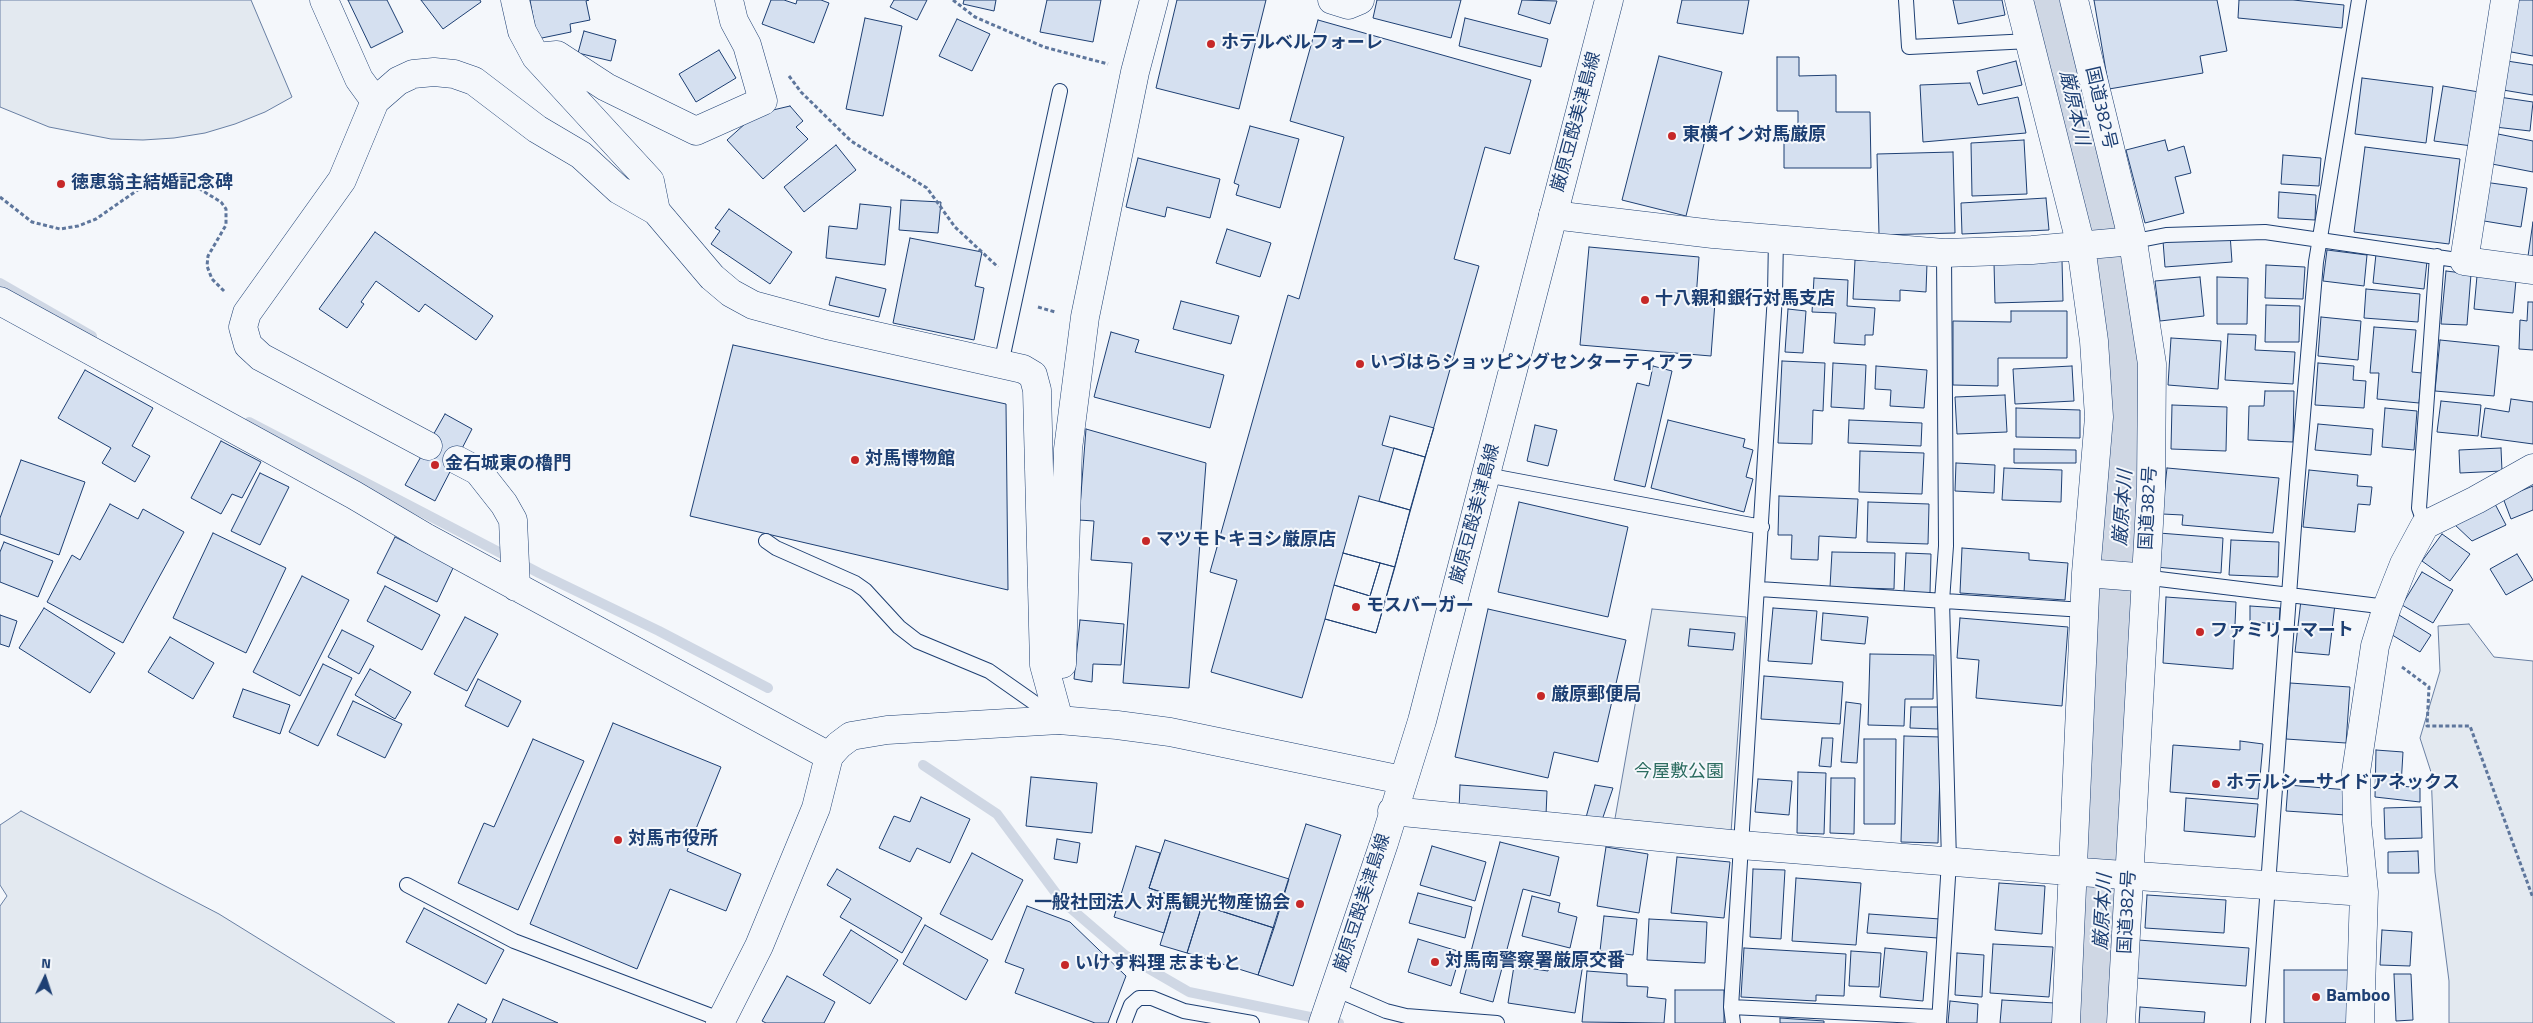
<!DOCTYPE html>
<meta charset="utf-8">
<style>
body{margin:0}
#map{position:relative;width:2533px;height:1023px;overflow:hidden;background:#f4f7fb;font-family:"Titillium Web",sans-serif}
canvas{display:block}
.north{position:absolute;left:20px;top:953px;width:50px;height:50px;-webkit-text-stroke:4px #f4f7fb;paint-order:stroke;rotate:4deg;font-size:14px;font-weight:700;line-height:20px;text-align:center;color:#1d3f73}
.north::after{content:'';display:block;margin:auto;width:18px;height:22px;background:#1d3f73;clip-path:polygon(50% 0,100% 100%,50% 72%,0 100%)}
</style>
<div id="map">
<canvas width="2533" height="1023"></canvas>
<div class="north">N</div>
</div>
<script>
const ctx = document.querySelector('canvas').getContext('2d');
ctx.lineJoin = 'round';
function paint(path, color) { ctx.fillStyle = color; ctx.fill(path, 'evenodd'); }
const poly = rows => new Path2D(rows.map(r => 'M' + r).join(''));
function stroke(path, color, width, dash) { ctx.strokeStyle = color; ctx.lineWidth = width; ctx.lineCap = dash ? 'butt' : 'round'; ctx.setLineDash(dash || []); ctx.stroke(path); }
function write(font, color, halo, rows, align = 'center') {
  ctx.font = font + ' "Titillium Web","Noto Sans JP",sans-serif'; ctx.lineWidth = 4; ctx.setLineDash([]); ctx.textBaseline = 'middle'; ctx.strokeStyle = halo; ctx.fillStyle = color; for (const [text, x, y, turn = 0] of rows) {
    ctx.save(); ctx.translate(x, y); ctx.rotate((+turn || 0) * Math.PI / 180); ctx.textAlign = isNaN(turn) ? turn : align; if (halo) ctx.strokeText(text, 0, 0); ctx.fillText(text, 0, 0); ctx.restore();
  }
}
const green = poly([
 [0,0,251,0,292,97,265,112,235,124,205,133,174,138,143,140,111,139,49,127,0,107,0,0],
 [1652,609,1746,617,1731,833,1614,824,1652,609],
 [2469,624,2494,657,2533,661,2533,1023,2449,1023,2449,981,2435,872,2431,772,2420,738,2440,671,2438,626,2469,624],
 [21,811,219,914,395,1023,0,1023,0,906,7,896,0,885,0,825,21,811]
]);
const stream = poly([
 [0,283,92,336],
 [249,422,539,573,659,631,768,688],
 [923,765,997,814,1061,900,1125,955,1189,992,1339,1023]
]);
const river = poly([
 [2047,0,2110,264,2125,354,2129,437,2113,682,2112,758,2097,1023]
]);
const building = poly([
 [348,0,387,0,403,32,371,48,348,0],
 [421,0,480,0,481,2,443,29,421,0],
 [530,0,589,0,586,1,590,20,570,24,571,32,537,39,530,0],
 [771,0,784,0,796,4,797,0,821,0,829,3,814,43,762,24,771,0],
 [894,0,927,0,917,20,890,7,894,0],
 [964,0,996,0,994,11,963,4,964,0],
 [1047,0,1101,0,1093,42,1040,32,1047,0],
 [1177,0,1266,0,1239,109,1156,88,1177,0],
 [1377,0,1461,0,1451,38,1373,18,1377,0],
 [1522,0,1557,1,1550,24,1518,14,1522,0],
 [1682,0,1749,0,1743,34,1677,23,1682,0],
 [1953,0,2002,0,2005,15,1958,24,1953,0],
 [2094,0,2217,0,2227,51,2200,56,2203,73,2109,89,2094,0],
 [2239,0,2293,0,2344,5,2342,28,2238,18,2239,0],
 [2514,0,2533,0,2533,56,2506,51,2514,0],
 [865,18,902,26,883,116,846,109,865,18],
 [1465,18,1548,39,1541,67,1459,46,1465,18],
 [957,19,990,34,972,71,939,56,957,19],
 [1318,20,1531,80,1510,154,1485,147,1454,259,1479,266,1376,633,1325,619,1302,698,1211,672,1237,580,1210,572,1288,295,1299,299,1344,137,1290,121,1318,20],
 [584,31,616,40,611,61,578,53,584,31],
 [719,50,736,78,696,102,679,74,719,50],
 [1659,56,1722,72,1686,216,1622,200,1659,56],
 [1777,57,1799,57,1799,76,1836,75,1836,112,1870,112,1871,168,1784,168,1784,131,1798,130,1798,111,1777,111,1777,57],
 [2016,61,2022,85,1983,94,1977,71,2016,61],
 [2507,61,2533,65,2533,95,2503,90,2507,61],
 [2362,78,2433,87,2426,143,2355,134,2362,78],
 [1970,83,1978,105,2018,97,2026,133,1923,142,1920,85,1970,83],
 [2443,86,2479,92,2472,146,2434,141,2443,86],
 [2499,97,2533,102,2530,131,2495,127,2499,97],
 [790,106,803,121,796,127,808,139,763,179,727,140,756,114,790,106],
 [1250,126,1299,139,1280,208,1236,195,1239,185,1234,183,1250,126],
 [2493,133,2533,141,2533,172,2487,163,2493,133],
 [2024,140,2027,194,1972,196,1971,143,2024,140],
 [2165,140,2168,151,2184,146,2191,173,2175,177,2184,213,2145,223,2126,150,2165,140],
 [836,145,856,170,804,212,784,187,836,145],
 [2365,147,2460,159,2449,244,2354,232,2365,147],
 [1953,152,1955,233,1879,235,1877,154,1953,152],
 [2283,155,2321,158,2319,186,2281,184,2283,155],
 [1138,158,1220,179,1210,218,1167,207,1165,217,1126,207,1138,158],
 [2484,182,2527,188,2521,227,2478,220,2484,182],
 [2279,192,2316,195,2315,220,2278,218,2279,192],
 [2046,198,2049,230,1962,234,1961,203,2046,198],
 [901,200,941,202,938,233,899,230,901,200],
 [860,204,891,207,885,265,826,258,829,226,857,229,860,204],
 [729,209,792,252,770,284,711,244,720,231,715,228,729,209],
 [2533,222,2533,256,2528,256,2533,222],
 [1227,229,1271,243,1260,277,1216,263,1227,229],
 [375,232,493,316,476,340,425,304,419,312,376,281,361,302,364,304,347,328,319,309,375,232],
 [2230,234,2232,262,2165,267,2163,241,2230,234],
 [910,238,982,252,975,286,984,288,974,340,893,323,910,238],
 [1589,247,1699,257,1696,299,1715,302,1711,356,1580,345,1589,247],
 [2327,250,2367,255,2364,286,2323,281,2327,250],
 [2376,254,2427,261,2424,289,2373,283,2376,254],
 [1855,260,1927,263,1926,292,1900,290,1900,301,1853,299,1855,260],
 [2062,260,2063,301,1995,303,1994,263,2062,260],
 [2266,265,2305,267,2303,299,2265,298,2266,265],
 [2446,271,2471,274,2467,325,2441,324,2446,271],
 [2477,276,2516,280,2513,313,2474,309,2477,276],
 [836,277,886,289,879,317,829,305,836,277],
 [2200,277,2204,316,2160,321,2155,281,2200,277],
 [2217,277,2248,278,2247,324,2217,324,2217,277],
 [1814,278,1848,280,1847,306,1875,308,1873,335,1865,335,1865,345,1834,343,1836,313,1812,312,1814,278],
 [2366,289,2420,294,2418,322,2364,318,2366,289],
 [1181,301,1239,316,1231,344,1173,329,1181,301],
 [2528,302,2533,302,2533,350,2519,349,2520,320,2527,321,2528,302],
 [2266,305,2300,306,2299,342,2265,342,2266,305],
 [1788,309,1806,311,1803,353,1785,352,1788,309],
 [2011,311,2067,311,2067,358,1998,358,1998,386,1953,385,1953,321,2011,322,2011,311],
 [2321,317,2361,321,2358,360,2318,356,2321,317],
 [2374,327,2416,330,2412,372,2422,373,2419,403,2377,399,2379,373,2370,373,2374,327],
 [1111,332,1139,340,1135,352,1224,375,1210,428,1094,397,1111,332],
 [2228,334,2256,335,2255,350,2295,352,2293,384,2225,380,2228,334],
 [2171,338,2221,341,2218,389,2168,385,2171,338],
 [2440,340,2499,346,2494,396,2435,391,2440,340],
 [733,345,1006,404,1008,590,690,516,733,345],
 [1782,361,1825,363,1823,411,1813,410,1812,444,1778,443,1782,361],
 [1833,363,1866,365,1864,409,1831,407,1833,363],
 [2318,363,2354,366,2353,380,2366,381,2364,408,2315,405,2318,363],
 [1653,366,1672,371,1645,487,1614,480,1637,383,1649,386,1653,366],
 [1876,366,1927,370,1924,408,1890,406,1891,390,1875,389,1876,366],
 [2072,366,2074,401,2015,404,2013,369,2072,366],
 [85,370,153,408,132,446,150,456,135,482,102,463,111,448,58,418,85,370],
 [2265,391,2294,391,2293,442,2248,440,2249,406,2264,406,2265,391],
 [2005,395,2007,432,1957,434,1955,397,2005,395],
 [2511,399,2533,402,2533,444,2481,437,2485,408,2509,412,2511,399],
 [2441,401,2481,405,2478,436,2437,432,2441,401],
 [2172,405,2227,407,2226,451,2171,449,2172,405],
 [2016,408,2080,410,2080,438,2016,437,2016,408],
 [2385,408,2417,411,2414,450,2382,447,2385,408],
 [445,414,472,429,435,501,405,485,445,414],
 [1390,416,1434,428,1425,457,1382,445,1390,416],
 [1668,420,1745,439,1743,447,1753,450,1746,477,1753,479,1744,512,1651,488,1668,420],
 [1849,420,1922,423,1921,446,1848,443,1849,420],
 [2318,424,2373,429,2371,455,2315,450,2318,424],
 [1535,425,1557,430,1548,466,1527,461,1535,425],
 [1086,429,1206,463,1189,688,1123,683,1132,563,1091,560,1094,521,1079,520,1086,429],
 [221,441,261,462,242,498,232,494,221,514,191,498,221,441],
 [1394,448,1425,457,1410,510,1379,501,1394,448],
 [2501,448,2502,471,2460,473,2459,450,2501,448],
 [2014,449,2076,450,2076,463,2014,463,2014,449],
 [1860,451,1924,453,1922,494,1859,492,1860,451],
 [21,460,85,482,59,555,0,534,0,518,21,460],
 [1956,463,1995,465,1994,493,1955,491,1956,463],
 [2004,468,2062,470,2061,502,2002,500,2004,468],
 [2167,468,2279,478,2273,533,2182,525,2183,515,2162,514,2167,468],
 [2309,470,2358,475,2357,486,2372,487,2370,505,2358,504,2355,532,2303,527,2309,470],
 [260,473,289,487,260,545,231,531,260,473],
 [2533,486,2533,510,2511,519,2503,498,2533,486],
 [1359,496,1410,510,1395,567,1343,553,1359,496],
 [1779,496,1858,499,1856,538,1819,536,1818,560,1791,559,1792,535,1778,535,1779,496],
 [1519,502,1628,527,1608,617,1498,592,1519,502],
 [1868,502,1929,504,1928,544,1867,542,1868,502],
 [110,504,138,519,143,509,184,532,123,643,47,602,72,555,80,560,110,504],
 [2495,504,2506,525,2472,541,2454,524,2495,504],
 [213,533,286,568,246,653,173,618,213,533],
 [2159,533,2223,538,2221,573,2156,567,2159,533],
 [2442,534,2470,554,2450,581,2422,561,2442,534],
 [395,537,454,566,437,602,377,573,395,537],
 [2231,540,2279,542,2278,577,2229,575,2231,540],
 [4,542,53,561,38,597,0,582,0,552,4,542],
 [1962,548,2029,553,2029,560,2068,563,2065,600,1960,593,1962,548],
 [1832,552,1895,553,1894,589,1830,587,1832,552],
 [1343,553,1380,563,1370,596,1334,585,1343,553],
 [1906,553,1931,554,1930,593,1904,593,1906,553],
 [2517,554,2533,580,2506,595,2490,569,2517,554],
 [1380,563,1395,567,1376,633,1325,619,1334,585,1370,596,1380,563],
 [2422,572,2453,590,2433,623,2402,605,2422,572],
 [302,576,349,600,300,696,253,672,302,576],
 [385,586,440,615,422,650,367,621,385,586],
 [2166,597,2236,602,2233,669,2163,663,2166,597],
 [2301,600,2335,604,2329,655,2295,652,2301,600],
 [2250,606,2280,608,2279,625,2250,621,2250,606],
 [44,608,115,653,90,693,19,648,44,608],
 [1773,608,1817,611,1812,664,1768,661,1773,608],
 [1488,609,1626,640,1598,762,1554,752,1548,778,1455,757,1488,609],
 [1823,613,1868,617,1865,644,1821,640,1823,613],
 [0,615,17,621,9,647,0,644,0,615],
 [2399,615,2431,635,2420,652,2389,633,2399,615],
 [465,617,498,634,467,691,434,674,465,617],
 [1960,618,2068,627,2062,706,1976,698,1979,660,1957,658,1960,618],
 [1080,620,1124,624,1121,665,1093,664,1092,682,1074,679,1080,620],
 [1690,629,1735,633,1733,650,1688,646,1690,629],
 [342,630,374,646,359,674,328,657,342,630],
 [170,637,214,663,193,699,148,672,170,637],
 [1870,654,1934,655,1933,699,1905,699,1904,726,1868,725,1870,654],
 [323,664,352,678,318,746,289,732,323,664],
 [370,669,411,692,395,719,355,695,370,669],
 [1764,676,1843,682,1840,724,1761,719,1764,676],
 [478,679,521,701,508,727,465,706,478,679],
 [2290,683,2350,687,2346,743,2286,739,2290,683],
 [243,689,290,705,280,734,233,717,243,689],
 [353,701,402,724,385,758,337,735,353,701],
 [1846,702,1861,704,1857,763,1841,762,1846,702],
 [1911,707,1939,707,1938,729,1910,728,1911,707],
 [613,723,721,767,687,851,741,874,726,911,670,889,637,969,530,924,613,723],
 [1904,736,1941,737,1938,843,1901,842,1904,736],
 [1822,738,1833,738,1831,767,1819,766,1822,738],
 [533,739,584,761,518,910,458,883,484,823,494,827,533,739],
 [1864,739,1896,739,1895,824,1864,824,1864,739],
 [2240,741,2263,744,2258,799,2170,792,2173,745,2240,750,2240,741],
 [2376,750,2403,752,2401,786,2420,788,2420,802,2375,797,2376,750],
 [1798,772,1826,773,1824,834,1797,833,1798,772],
 [1031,777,1097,783,1092,833,1026,826,1031,777],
 [1831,778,1855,778,1854,834,1830,833,1831,778],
 [1758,779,1792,781,1789,815,1755,812,1758,779],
 [1460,785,1547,791,1546,815,1459,809,1460,785],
 [1595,785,1613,788,1601,823,1585,821,1595,785],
 [2288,785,2348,790,2346,815,2286,811,2288,785],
 [921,797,970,819,950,863,917,848,910,862,879,848,894,816,910,822,921,797],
 [2186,798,2258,804,2255,837,2184,831,2186,798],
 [2421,807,2422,838,2385,839,2384,808,2421,807],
 [1306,824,1341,835,1293,986,1258,975,1306,824],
 [1057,839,1080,843,1077,863,1054,859,1057,839],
 [1165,840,1289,879,1274,928,1149,888,1165,840],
 [1500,842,1559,857,1550,896,1523,889,1493,1002,1460,993,1500,842],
 [1136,846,1160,853,1149,888,1175,897,1164,933,1114,917,1136,846],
 [1432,846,1486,862,1475,901,1420,885,1432,846],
 [1606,847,1648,854,1639,913,1597,906,1606,847],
 [2418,851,2419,873,2388,873,2388,852,2418,851],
 [972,853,1023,880,992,940,940,914,972,853],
 [1677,857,1730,862,1724,918,1671,913,1677,857],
 [837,869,922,918,902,953,840,917,851,899,827,885,837,869],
 [1753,869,1785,870,1781,939,1750,937,1753,869],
 [1796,878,1861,883,1856,945,1792,941,1796,878],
 [1999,883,2045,886,2042,934,1995,930,1999,883],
 [1418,893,1472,907,1465,938,1409,923,1418,893],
 [2147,895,2226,900,2224,933,2145,928,2147,895],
 [1532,896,1560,903,1558,912,1577,917,1570,948,1522,936,1532,896],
 [1175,897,1202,905,1187,953,1160,945,1175,897],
 [1202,905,1274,928,1258,975,1187,953,1202,905],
 [1027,906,1070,922,1126,976,1108,1023,1095,1023,1015,993,1024,969,1005,962,1027,906],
 [424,908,504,950,486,984,406,942,424,908],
 [1869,914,1940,919,1938,938,1867,933,1869,914],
 [1604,916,1637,919,1633,955,1600,951,1604,916],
 [1649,919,1707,922,1705,963,1647,960,1649,919],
 [925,925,988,960,966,1000,903,964,925,925],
 [851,930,898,960,870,1004,823,975,851,930],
 [2382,930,2412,932,2410,966,2380,965,2382,930],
 [1418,939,1461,952,1451,986,1408,972,1418,939],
 [2138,940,2249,948,2246,986,2135,978,2138,940],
 [1993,944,2053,947,2049,997,1990,993,1993,944],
 [1744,948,1846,954,1844,996,1816,995,1816,1001,1741,997,1744,948],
 [1885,948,1927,952,1923,1001,1880,997,1885,948],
 [1851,951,1881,953,1879,987,1849,986,1851,951],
 [1957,953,1984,955,1982,997,1955,995,1957,953],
 [1550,960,1583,964,1575,1013,1508,1003,1514,966,1548,971,1550,960],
 [2284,970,2349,970,2349,1023,2284,1023,2284,970],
 [1587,971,1627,974,1627,986,1648,987,1647,997,1666,999,1664,1023,1582,1022,1587,971],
 [2394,974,2411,974,2413,1020,2396,1021,2394,974],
 [787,976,835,1002,824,1023,766,1023,762,1021,787,976],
 [1675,990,1724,990,1724,1023,1675,1023,1675,990],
 [503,999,558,1023,492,1023,503,999],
 [2002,1000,2055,1003,2054,1023,2000,1023,2002,1000],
 [1950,1001,1978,1004,1977,1023,1948,1023,1950,1001],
 [458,1004,487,1019,485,1023,448,1023,458,1004],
 [2140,1007,2205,1012,2204,1023,2139,1023,2140,1007],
 [1780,1018,1824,1021,1824,1023,1780,1023,1780,1018]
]);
const path = poly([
 [953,0,975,17,1044,47,1108,64],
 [789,76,801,92,851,141,927,188,955,227,998,267],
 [0,197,32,222,60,229,78,226,96,219,139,189,154,184,175,182,198,188,221,202,226,209,226,225,208,256,207,266,212,279,225,292],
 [1038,307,1055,312],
 [2402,667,2429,687,2427,726,2470,726,2533,898]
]);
const lane = poly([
 [1906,0,1909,47,2030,41],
 [2130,242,2166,235,2265,232,2464,261],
 [1001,364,1060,91],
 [1486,475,1762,527],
 [2425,525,2419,508,2437,256],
 [766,541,776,548,855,583,865,590,899,627,917,641,989,671,1056,718],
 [2143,577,2387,607],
 [1759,589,2084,610],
 [407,885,514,941,722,1020],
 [1335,989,1386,1011,1406,1016,1497,1023],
 [1731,1007,1939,1017],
 [1124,1023,1131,1005,1139,998,1152,998,1184,1011,1252,1023],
 [1733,1023,1731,1007,1775,295,1776,237],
 [1939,1023,1949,861,1942,601,1946,546,1944,253],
 [2258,1023,2297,485,2316,262,2359,0]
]);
const street = poly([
 [324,0,359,79,375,101],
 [515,0,522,31,536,57,650,181,656,211],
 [1332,0,1348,5,1360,0],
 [2019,0,2081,246,2094,341,2099,417,2086,573,2066,1023],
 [2505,0,2464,261,2533,270],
 [536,57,557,55,606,87,696,131,763,101,747,45,734,21,729,0],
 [1553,215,1713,234,1944,253,2032,250,2122,242],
 [0,301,354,495,425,537,829,756,816,808,759,946,720,1023],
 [428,446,261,357,248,345,243,327,247,313,342,180,375,101,398,81,413,74,434,72,454,74,474,81,537,129,581,155,619,190,656,211,712,277,731,293,753,305,827,325,1023,369,1033,375,1037,390,1044,665,1059,720],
 [457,460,478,471,504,504,513,520,516,587],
 [2086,573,2137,577],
 [1062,664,1068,449,1085,317,1135,72,1154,0],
 [1392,811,1741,845,2081,872,2364,892],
 [2360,1023,2364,892,2357,821,2356,772,2375,646,2387,607,2404,564,2425,525,2476,500,2533,468]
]);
const secondary = poly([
 [829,756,839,745,851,736,887,730,1059,720,1117,725,1170,732,1402,780]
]);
const primary = poly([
 [1323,1023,1384,843,1422,721,1609,0]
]);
const highway = poly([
 [2074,0,2133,242,2152,364,2151,488,2121,1023]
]);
const markers = [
 [1211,44,5,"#c62828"],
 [1672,136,5,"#c62828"],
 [61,184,5,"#c62828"],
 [1645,300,5,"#c62828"],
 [1360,364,5,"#c62828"],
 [855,460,5,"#c62828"],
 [435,465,5,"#c62828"],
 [1146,541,5,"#c62828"],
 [1356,607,5,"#c62828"],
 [2200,632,5,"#c62828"],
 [1541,696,5,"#c62828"],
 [2216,784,5,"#c62828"],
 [618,840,5,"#c62828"],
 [1300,904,5,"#c62828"],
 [1435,962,5,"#c62828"],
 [1065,965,5,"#c62828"],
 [2316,997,5,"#c62828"]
];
const poiNames = [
 ["ホテルベルフォーレ",1221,44],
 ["東横イン対馬厳原",1682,136],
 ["徳恵翁主結婚記念碑",71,184],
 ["十八親和銀行対馬支店",1655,300],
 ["いづはらショッピングセンターティアラ",1370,364],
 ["対馬博物館",865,460],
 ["金石城東の櫓門",445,465],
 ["マツモトキヨシ厳原店",1156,541],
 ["モスバーガー",1366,607],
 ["ファミリーマート",2210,632],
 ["厳原郵便局",1551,696],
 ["ホテルシーサイドアネックス",2226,784],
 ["対馬市役所",628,840],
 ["一般社団法人 対馬観光物産協会",1290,904,"right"],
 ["対馬南警察署厳原交番",1445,962],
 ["いけす料理 志まもと",1075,965],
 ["Bamboo",2326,997]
];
const streetNames = [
 ["国道382号",2100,108,77],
 ["厳原豆酘美津島線",1577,122,-75],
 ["国道382号",2149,508,-87],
 ["厳原豆酘美津島線",1476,514,-75],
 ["厳原豆酘美津島線",1363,903,-72],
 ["国道382号",2128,912,-87]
];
const parkNames = [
 ["今屋敷公園",1679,773]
];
const waterNames = [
 ["厳原本川",2073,108,77],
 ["厳原本川",2124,508,-86],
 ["厳原本川",2104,912,-87]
];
paint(green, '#e3e9f0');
stroke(green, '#687fa3', 1);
stroke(stream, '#cfd7e4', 10);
stroke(river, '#cfd7e4', 56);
paint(building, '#d5e0f0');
stroke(building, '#1d3f73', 1);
stroke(lane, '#1d3f73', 16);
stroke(street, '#1d3f73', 29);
stroke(secondary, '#1d3f73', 29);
stroke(primary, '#1d3f73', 29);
stroke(highway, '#1d3f73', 29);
stroke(path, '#5e769c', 3, [4, 2.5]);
stroke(lane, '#f4f7fb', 14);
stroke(street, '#f4f7fb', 28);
stroke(secondary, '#f4f7fb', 28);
stroke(primary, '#f4f7fb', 28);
stroke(highway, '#f4f7fb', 28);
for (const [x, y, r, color] of markers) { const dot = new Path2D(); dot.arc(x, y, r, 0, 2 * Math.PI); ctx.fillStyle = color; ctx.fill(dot); stroke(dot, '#f4f7fb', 2); }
write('bold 18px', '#1d3f73', '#f4f7fb', poiNames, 'left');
write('18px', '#1d3f73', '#f4f7fb', streetNames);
write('18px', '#2c6c60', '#f4f7fb', parkNames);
write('italic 19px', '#1d3f73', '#f4f7fb', waterNames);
</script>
